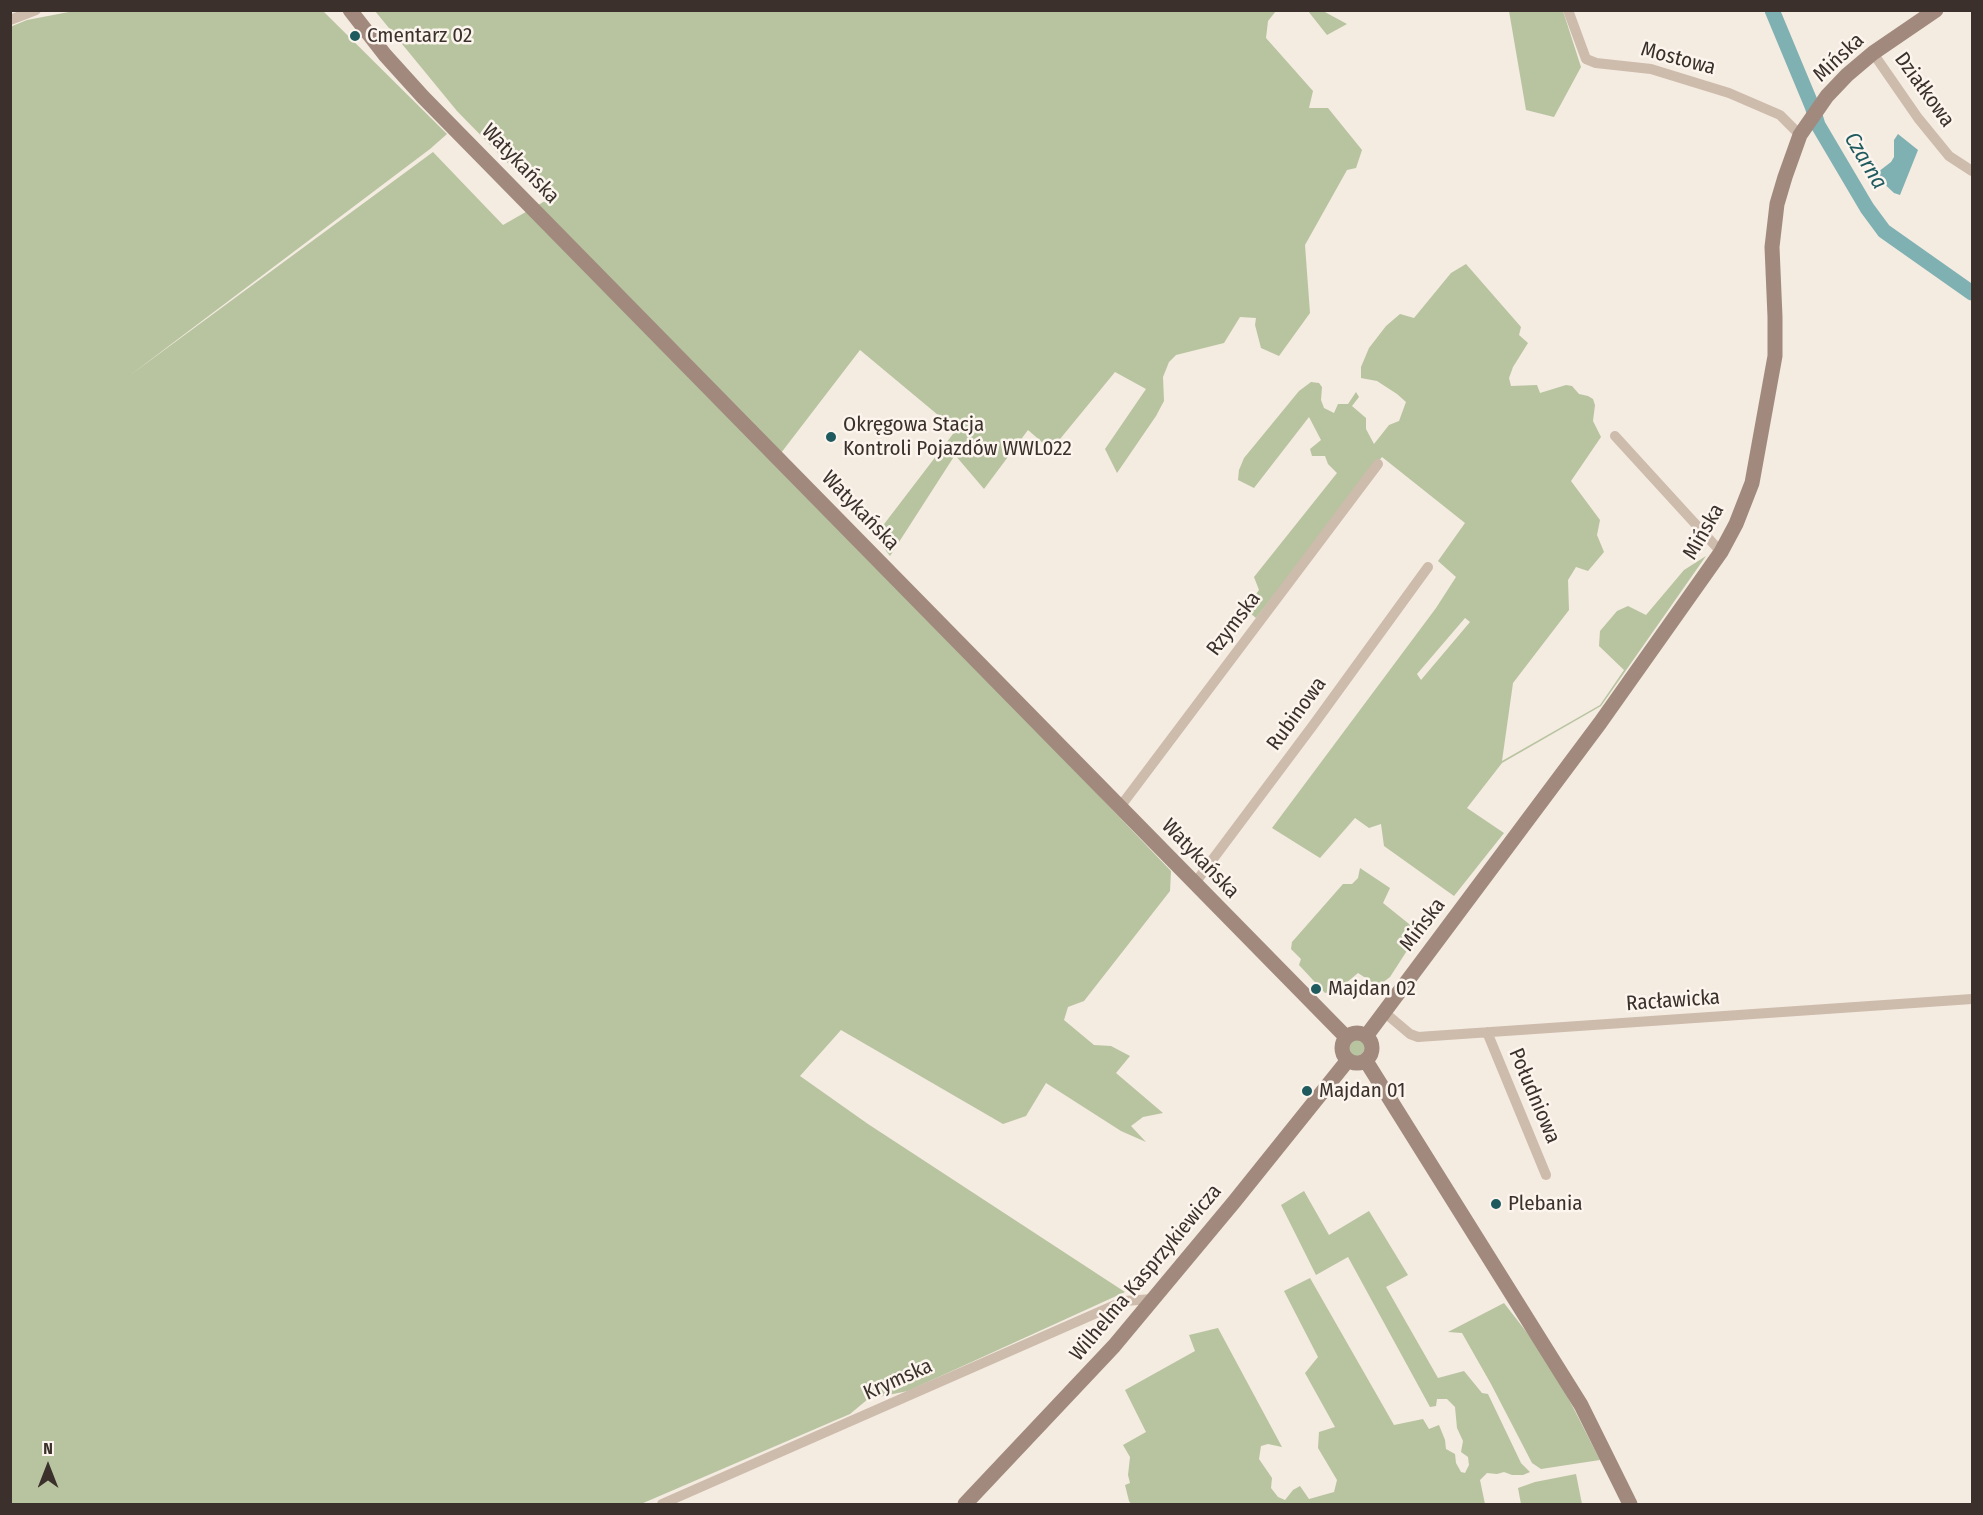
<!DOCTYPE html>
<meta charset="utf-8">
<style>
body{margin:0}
#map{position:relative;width:1983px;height:1515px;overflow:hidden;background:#f4ebe1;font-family:"Fira Sans Condensed",sans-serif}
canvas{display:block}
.frame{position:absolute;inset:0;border:12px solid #3b302b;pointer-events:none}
.north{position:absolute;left:18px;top:1437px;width:60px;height:60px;-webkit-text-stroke:4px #fbf5ee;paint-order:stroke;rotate:0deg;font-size:16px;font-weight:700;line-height:24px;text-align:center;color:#3b302b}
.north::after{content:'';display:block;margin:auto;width:21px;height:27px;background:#3b302b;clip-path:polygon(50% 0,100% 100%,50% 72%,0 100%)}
</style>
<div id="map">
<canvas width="1983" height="1515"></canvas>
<div class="frame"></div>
<div class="north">N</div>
</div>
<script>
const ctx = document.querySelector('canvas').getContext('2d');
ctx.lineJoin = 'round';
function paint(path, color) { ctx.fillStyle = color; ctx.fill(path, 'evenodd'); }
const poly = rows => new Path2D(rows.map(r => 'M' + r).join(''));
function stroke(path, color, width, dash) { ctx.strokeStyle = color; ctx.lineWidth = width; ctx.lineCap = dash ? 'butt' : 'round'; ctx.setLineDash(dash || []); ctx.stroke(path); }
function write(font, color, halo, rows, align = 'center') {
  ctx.font = font + ' "Fira Sans Condensed",sans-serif'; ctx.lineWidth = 5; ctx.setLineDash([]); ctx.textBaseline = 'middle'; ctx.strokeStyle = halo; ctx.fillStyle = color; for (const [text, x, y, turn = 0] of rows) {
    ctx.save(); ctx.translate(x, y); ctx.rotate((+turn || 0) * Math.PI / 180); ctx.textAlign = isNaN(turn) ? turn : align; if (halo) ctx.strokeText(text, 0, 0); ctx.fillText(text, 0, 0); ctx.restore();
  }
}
const green = poly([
 [74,11,323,11,447,134,430,149,129,376,433,152,503,225,545,201,457,111,375,11,1276,11,1268,21,1266,38,1313,91,1309,108,1328,108,1362,150,1356,168,1347,170,1305,245,1310,313,1279,356,1261,348,1255,325,1256,318,1240,317,1224,343,1176,355,1169,362,1163,377,1164,401,1156,416,1117,473,1105,449,1146,389,1115,372,1051,450,1028,430,984,489,955,455,890,556,875,536,956,430,860,350,781,453,928,617,1171,871,1170,891,1084,1001,1068,1007,1064,1020,1094,1045,1111,1046,1130,1056,1116,1073,1163,1113,1143,1117,1131,1126,1146,1142,1121,1131,1046,1083,1026,1116,1003,1124,841,1030,800,1076,868,1124,1125,1292,908,1391,868,1399,850,1414,641,1504,11,1504,10,27,27,20],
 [1308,11,1323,11,1347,24,1327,35],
 [1509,11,1563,11,1581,67,1554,117,1526,110],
 [1466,264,1521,327,1519,335,1528,343,1513,367,1509,378,1511,386,1537,385,1540,393,1566,385,1572,386,1579,394,1588,396,1593,399,1595,405,1593,421,1601,437,1571,481,1600,520,1597,535,1604,552,1588,571,1576,567,1568,580,1569,610,1513,683,1502,761,1600,705,1624,670,1599,646,1600,631,1617,611,1628,606,1646,615,1684,570,1706,556,1601,706,1502,763,1467,808,1504,833,1454,896,1384,846,1381,824,1369,828,1355,818,1320,858,1272,828,1436,608,1456,577,1438,561,1465,523,1382,457,1256,618,1239,604,1253,598,1259,590,1254,577,1337,473,1328,464,1325,456,1312,456,1310,449,1321,440,1309,417,1254,488,1238,480,1239,470,1244,458,1299,391,1311,382,1319,383,1322,387,1321,400,1324,408,1334,413,1338,404,1348,404,1356,392,1359,397,1352,406,1366,418,1366,429,1374,444,1389,425,1399,421,1406,402,1397,394,1377,381,1361,378,1361,367,1369,348,1386,326,1400,314,1414,318,1451,273],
 [1465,618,1470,622,1421,680,1417,674],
 [1360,868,1390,888,1383,903,1419,932,1390,977,1378,986,1358,973,1339,989,1325,993,1299,965,1301,959,1291,949,1292,942,1343,884,1352,884,1358,878],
 '1347 1047a9 9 0 1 1 18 0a9 9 0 1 1-18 0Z',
 [1304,1191,1329,1235,1369,1211,1408,1275,1386,1287,1438,1378,1464,1371,1482,1393,1488,1394,1521,1463,1530,1472,1523,1475,1512,1475,1504,1472,1497,1474,1487,1473,1480,1480,1485,1504,1131,1504,1129,1501,1125,1485,1130,1483,1128,1475,1130,1457,1123,1445,1146,1432,1125,1390,1195,1351,1189,1335,1218,1328,1282,1447,1268,1444,1261,1446,1259,1459,1272,1478,1271,1488,1278,1497,1285,1500,1293,1490,1300,1486,1309,1499,1334,1492,1337,1480,1318,1448,1319,1432,1335,1427,1305,1373,1318,1357,1284,1291,1310,1278,1394,1425,1423,1419,1429,1429,1439,1425,1445,1440,1446,1449,1455,1454,1456,1463,1461,1472,1465,1473,1469,1465,1468,1457,1461,1452,1463,1441,1457,1428,1455,1407,1447,1399,1437,1399,1436,1406,1430,1407,1348,1257,1316,1275,1281,1205],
 [1504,1303,1546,1357,1575,1411,1600,1460,1541,1469,1532,1463,1491,1384,1462,1333,1448,1332],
 [1576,1474,1582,1504,1521,1504,1518,1488,1535,1482]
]);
const water = poly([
 [1898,134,1918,150,1900,195,1894,193,1877,177,1878,172,1891,162,1894,157,1894,140]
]);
const river = poly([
 [1772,10,1812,106,1818,125,1867,208,1884,231,1972,293]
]);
const street = poly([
 [1568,10,1586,59,1596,63,1651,69,1729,93,1780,115,1800,135],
 [10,20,36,10],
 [1873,53,1918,118,1949,156,1972,171],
 [1615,436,1721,552],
 [1120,807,1378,464],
 [1195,883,1314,724,1428,567],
 [1384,1012,1410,1034,1418,1037,1972,999],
 [1487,1032,1546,1175],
 [662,1504,1124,1301,1153,1299]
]);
const secondary = poly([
 [350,10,385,55,423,97,1346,1037],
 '1342 1048a15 15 0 1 1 30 0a15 15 0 1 1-30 0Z',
 [1367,1035,1600,723,1721,552,1736,524,1752,483,1775,356,1775,317,1772,247,1777,204,1785,177,1800,135,1827,96,1847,75,1873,53,1936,10],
 [1366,1061,1581,1405,1630,1504],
 [965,1504,1114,1346,1234,1202,1348,1060]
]);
const markers = [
 [355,36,6,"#1f5a5e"],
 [831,437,6,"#1f5a5e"],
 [1316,989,6,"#1f5a5e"],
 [1307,1091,6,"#1f5a5e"],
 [1496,1204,6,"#1f5a5e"]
];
const poiNames = [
 ["Cmentarz 02",367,36],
 ["Okręgowa Stacja",843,425],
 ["Kontroli Pojazdów WWL022",843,449],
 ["Majdan 02",1328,989],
 ["Majdan 01",1319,1091],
 ["Plebania",1508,1204]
];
const streetNames = [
 ["Mińska",1839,58,-43],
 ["Mostowa",1678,59,15],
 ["Działkowa",1924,90,54],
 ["Watykańska",520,164,46],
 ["Watykańska",860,511,46],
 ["Mińska",1704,532,-60],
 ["Rzymska",1234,624,-53],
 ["Rubinowa",1297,714,-54],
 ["Watykańska",1200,859,46],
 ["Mińska",1423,925,-53],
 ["Racławicka",1673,1001,-4],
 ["Południowa",1534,1096,67],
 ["Wilhelma Kasprzykiewicza",1146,1273,-50],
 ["Krymska",898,1380,-24]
];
const waterNames = [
 ["Czarna",1865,161,59]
];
paint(green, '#b8c4a0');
paint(water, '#7fb0b2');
stroke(river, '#7fb0b2', 15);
stroke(street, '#cdbbac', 10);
stroke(secondary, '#a18a7d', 15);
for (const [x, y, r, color] of markers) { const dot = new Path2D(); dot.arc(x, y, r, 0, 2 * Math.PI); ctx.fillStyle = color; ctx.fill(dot); stroke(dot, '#fbf5ee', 2); }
write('21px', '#3b302b', '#fbf5ee', poiNames, 'left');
write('21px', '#3b302b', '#fbf5ee', streetNames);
write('italic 22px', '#1f5a5e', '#fbf5ee', waterNames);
</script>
